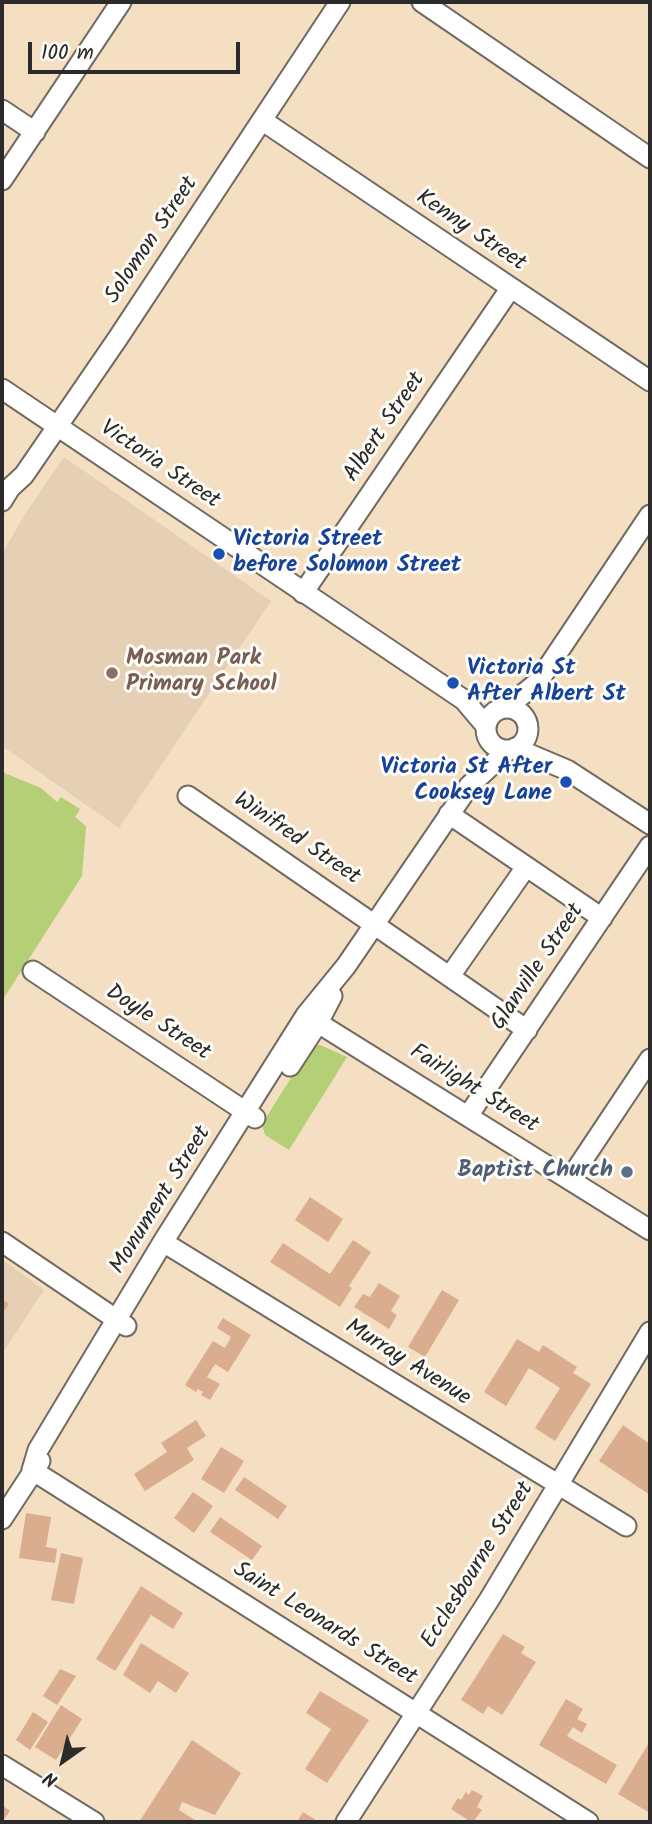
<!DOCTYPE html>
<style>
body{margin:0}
#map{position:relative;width:652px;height:1824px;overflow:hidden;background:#f4dfc3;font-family:Kalam,sans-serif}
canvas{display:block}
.frame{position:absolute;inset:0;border:4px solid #2b2b2b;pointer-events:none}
.north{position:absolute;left:28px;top:1726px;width:70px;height:70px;-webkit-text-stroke:5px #fdfcf7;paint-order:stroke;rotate:214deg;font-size:19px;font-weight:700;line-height:28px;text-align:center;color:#2b2b2b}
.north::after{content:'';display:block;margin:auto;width:24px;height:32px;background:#2b2b2b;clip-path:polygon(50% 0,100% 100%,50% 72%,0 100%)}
.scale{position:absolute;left:28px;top:42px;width:212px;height:32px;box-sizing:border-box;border:4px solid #2b2b2b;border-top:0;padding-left:9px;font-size:21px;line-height:24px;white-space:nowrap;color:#2b2b2b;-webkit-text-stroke:5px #fdfcf7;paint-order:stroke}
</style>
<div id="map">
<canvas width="652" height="1824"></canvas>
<div class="frame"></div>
<div class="north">N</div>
<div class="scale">100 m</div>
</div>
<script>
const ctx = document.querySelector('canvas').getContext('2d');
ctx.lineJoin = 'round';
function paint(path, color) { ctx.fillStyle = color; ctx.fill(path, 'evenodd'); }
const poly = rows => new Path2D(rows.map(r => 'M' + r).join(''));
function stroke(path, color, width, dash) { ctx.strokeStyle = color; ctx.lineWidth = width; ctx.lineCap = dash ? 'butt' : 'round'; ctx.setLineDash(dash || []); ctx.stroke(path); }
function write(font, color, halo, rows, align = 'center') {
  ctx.font = font + ' Kalam,sans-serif'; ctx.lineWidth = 6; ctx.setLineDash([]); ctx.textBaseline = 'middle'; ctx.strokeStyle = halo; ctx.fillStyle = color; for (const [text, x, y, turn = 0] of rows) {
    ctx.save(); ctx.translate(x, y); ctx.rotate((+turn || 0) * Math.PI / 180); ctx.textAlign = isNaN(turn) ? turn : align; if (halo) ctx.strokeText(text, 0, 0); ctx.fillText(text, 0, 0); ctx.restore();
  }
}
const built = poly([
 [64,457,271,601,119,828,2,746,2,554,25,514],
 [2,1259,44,1290,2,1354]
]);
const green = poly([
 [2,772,41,788,57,802,61,797,80,809,75,817,86,826,82,876,2,1001],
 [320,1045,347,1057,289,1150,265,1135,262,1124,311,1046]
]);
const building = poly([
 [310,1197,343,1219,328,1242,295,1220],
 [353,1240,371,1252,349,1286,352,1288,340,1307,270,1262,283,1243,330,1274],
 [379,1283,400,1296,391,1311,397,1315,389,1329,354,1307,363,1294,370,1297],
 [442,1290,459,1300,425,1357,408,1347],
 [2,1299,9,1304,2,1314],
 [223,1318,251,1335,228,1372,215,1364,207,1377,220,1384,210,1400,201,1395,203,1392,198,1389,196,1392,185,1385,213,1341,225,1348,231,1337,217,1328],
 [517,1339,539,1352,543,1345,577,1367,573,1373,591,1384,555,1441,535,1428,560,1388,529,1368,506,1406,484,1392],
 [196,1420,206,1436,187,1448,194,1460,145,1491,134,1474,167,1452,161,1443],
 [623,1425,650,1444,650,1495,599,1461],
 [221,1447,244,1461,224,1493,201,1479],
 [244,1477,287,1506,278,1519,235,1490],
 [193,1492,213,1506,194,1533,174,1518],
 [26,1513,51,1517,46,1547,57,1549,55,1563,19,1558],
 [220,1517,262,1546,252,1560,210,1532],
 [61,1553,83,1558,74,1604,51,1600],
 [141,1586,183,1613,173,1629,151,1615,115,1671,96,1659],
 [503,1634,525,1647,521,1653,536,1662,502,1715,488,1706,483,1714,461,1700],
 [141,1643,189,1673,176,1693,158,1681,150,1693,123,1675],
 [60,1669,76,1676,57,1705,43,1696],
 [320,1691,369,1720,327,1783,305,1769,331,1729,306,1713],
 [566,1699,583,1709,577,1719,587,1724,582,1733,573,1727,567,1736,617,1765,606,1784,539,1745],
 [61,1705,82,1719,56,1760,35,1747],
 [33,1712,48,1722,30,1750,16,1740],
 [192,1740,241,1773,215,1815,182,1802,179,1810,198,1822,139,1822],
 [650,1741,650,1813,618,1794],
 [472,1790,483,1796,477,1807,482,1810,473,1822,471,1822,451,1809,458,1798,461,1800,466,1792,469,1795],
 [2,1805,10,1811,2,1822],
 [303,1812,319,1822,297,1822]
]);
const minor = poly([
 [422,2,650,158],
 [2,110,35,132],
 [263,121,650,381],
 [2,180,121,2],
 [2,389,464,700,486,726],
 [2,501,10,488,24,475,118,338,340,2],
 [303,593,510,289],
 [506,708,538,682,650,515],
 '486 729a21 21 0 1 1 42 0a21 21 0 1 1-42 0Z',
 [515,748,567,770,650,824],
 [188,796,527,1030],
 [449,814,602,918],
 [33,971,255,1118],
 [450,976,526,867],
 [307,1016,650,1230],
 [290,1066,318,1023,332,996],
 [468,1116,650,846],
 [570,1179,650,1059],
 [2,1242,126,1326],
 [163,1242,626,1526],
 [32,1470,38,1450,163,1242,306,1015,346,966,469,786,508,750],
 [32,1470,588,1822],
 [2,1519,40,1461],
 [2,1765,94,1822],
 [346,1822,489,1600,650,1332]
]);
const markers = [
 [219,554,7,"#1a4fb4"],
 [112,673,7,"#8d6e63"],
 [453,683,7,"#1a4fb4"],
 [566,782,7,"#1a4fb4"],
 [627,1172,7,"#5c6f8a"]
];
const streetNames = [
 ["Kenny Street",470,232,34],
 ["Solomon Street",153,241,-56],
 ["Albert Street",386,428,-56],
 ["Victoria Street",159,466,34],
 ["Winifred Street",296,840,34],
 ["Glanville Street",539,968,-56],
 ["Doyle Street",157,1024,33],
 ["Fairlight Street",473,1090,32],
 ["Monument Street",162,1201,-58],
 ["Murray Avenue",407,1364,32],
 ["Ecclesbourne Street",479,1566,-58],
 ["Saint Leonards Street",324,1625,32]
];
const transitNames = [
 ["Victoria Street",233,541],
 ["before Solomon Street",233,567],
 ["Victoria St",467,670],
 ["After Albert St",467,696],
 ["Victoria St After",552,769,"right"],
 ["Cooksey Lane",552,795,"right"]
];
const educationNames = [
 ["Mosman Park",126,660],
 ["Primary School",126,686]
];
const serviceNames = [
 ["Baptist Church",613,1172]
];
paint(built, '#e5d0b5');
paint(green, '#b4cf75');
paint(building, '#daad8e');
stroke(minor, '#716a60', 23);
stroke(minor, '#fff', 19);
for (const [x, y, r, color] of markers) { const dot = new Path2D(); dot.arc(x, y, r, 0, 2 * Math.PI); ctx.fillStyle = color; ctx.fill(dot); stroke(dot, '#fdfcf7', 2.5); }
write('23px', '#2b2b2b', '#fdfcf7', streetNames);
write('bold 23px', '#164399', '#fdfcf7', transitNames, 'left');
write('bold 23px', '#785e54', '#fdfcf7', educationNames, 'left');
write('bold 23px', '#4e5e75', '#fdfcf7', serviceNames, 'right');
</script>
